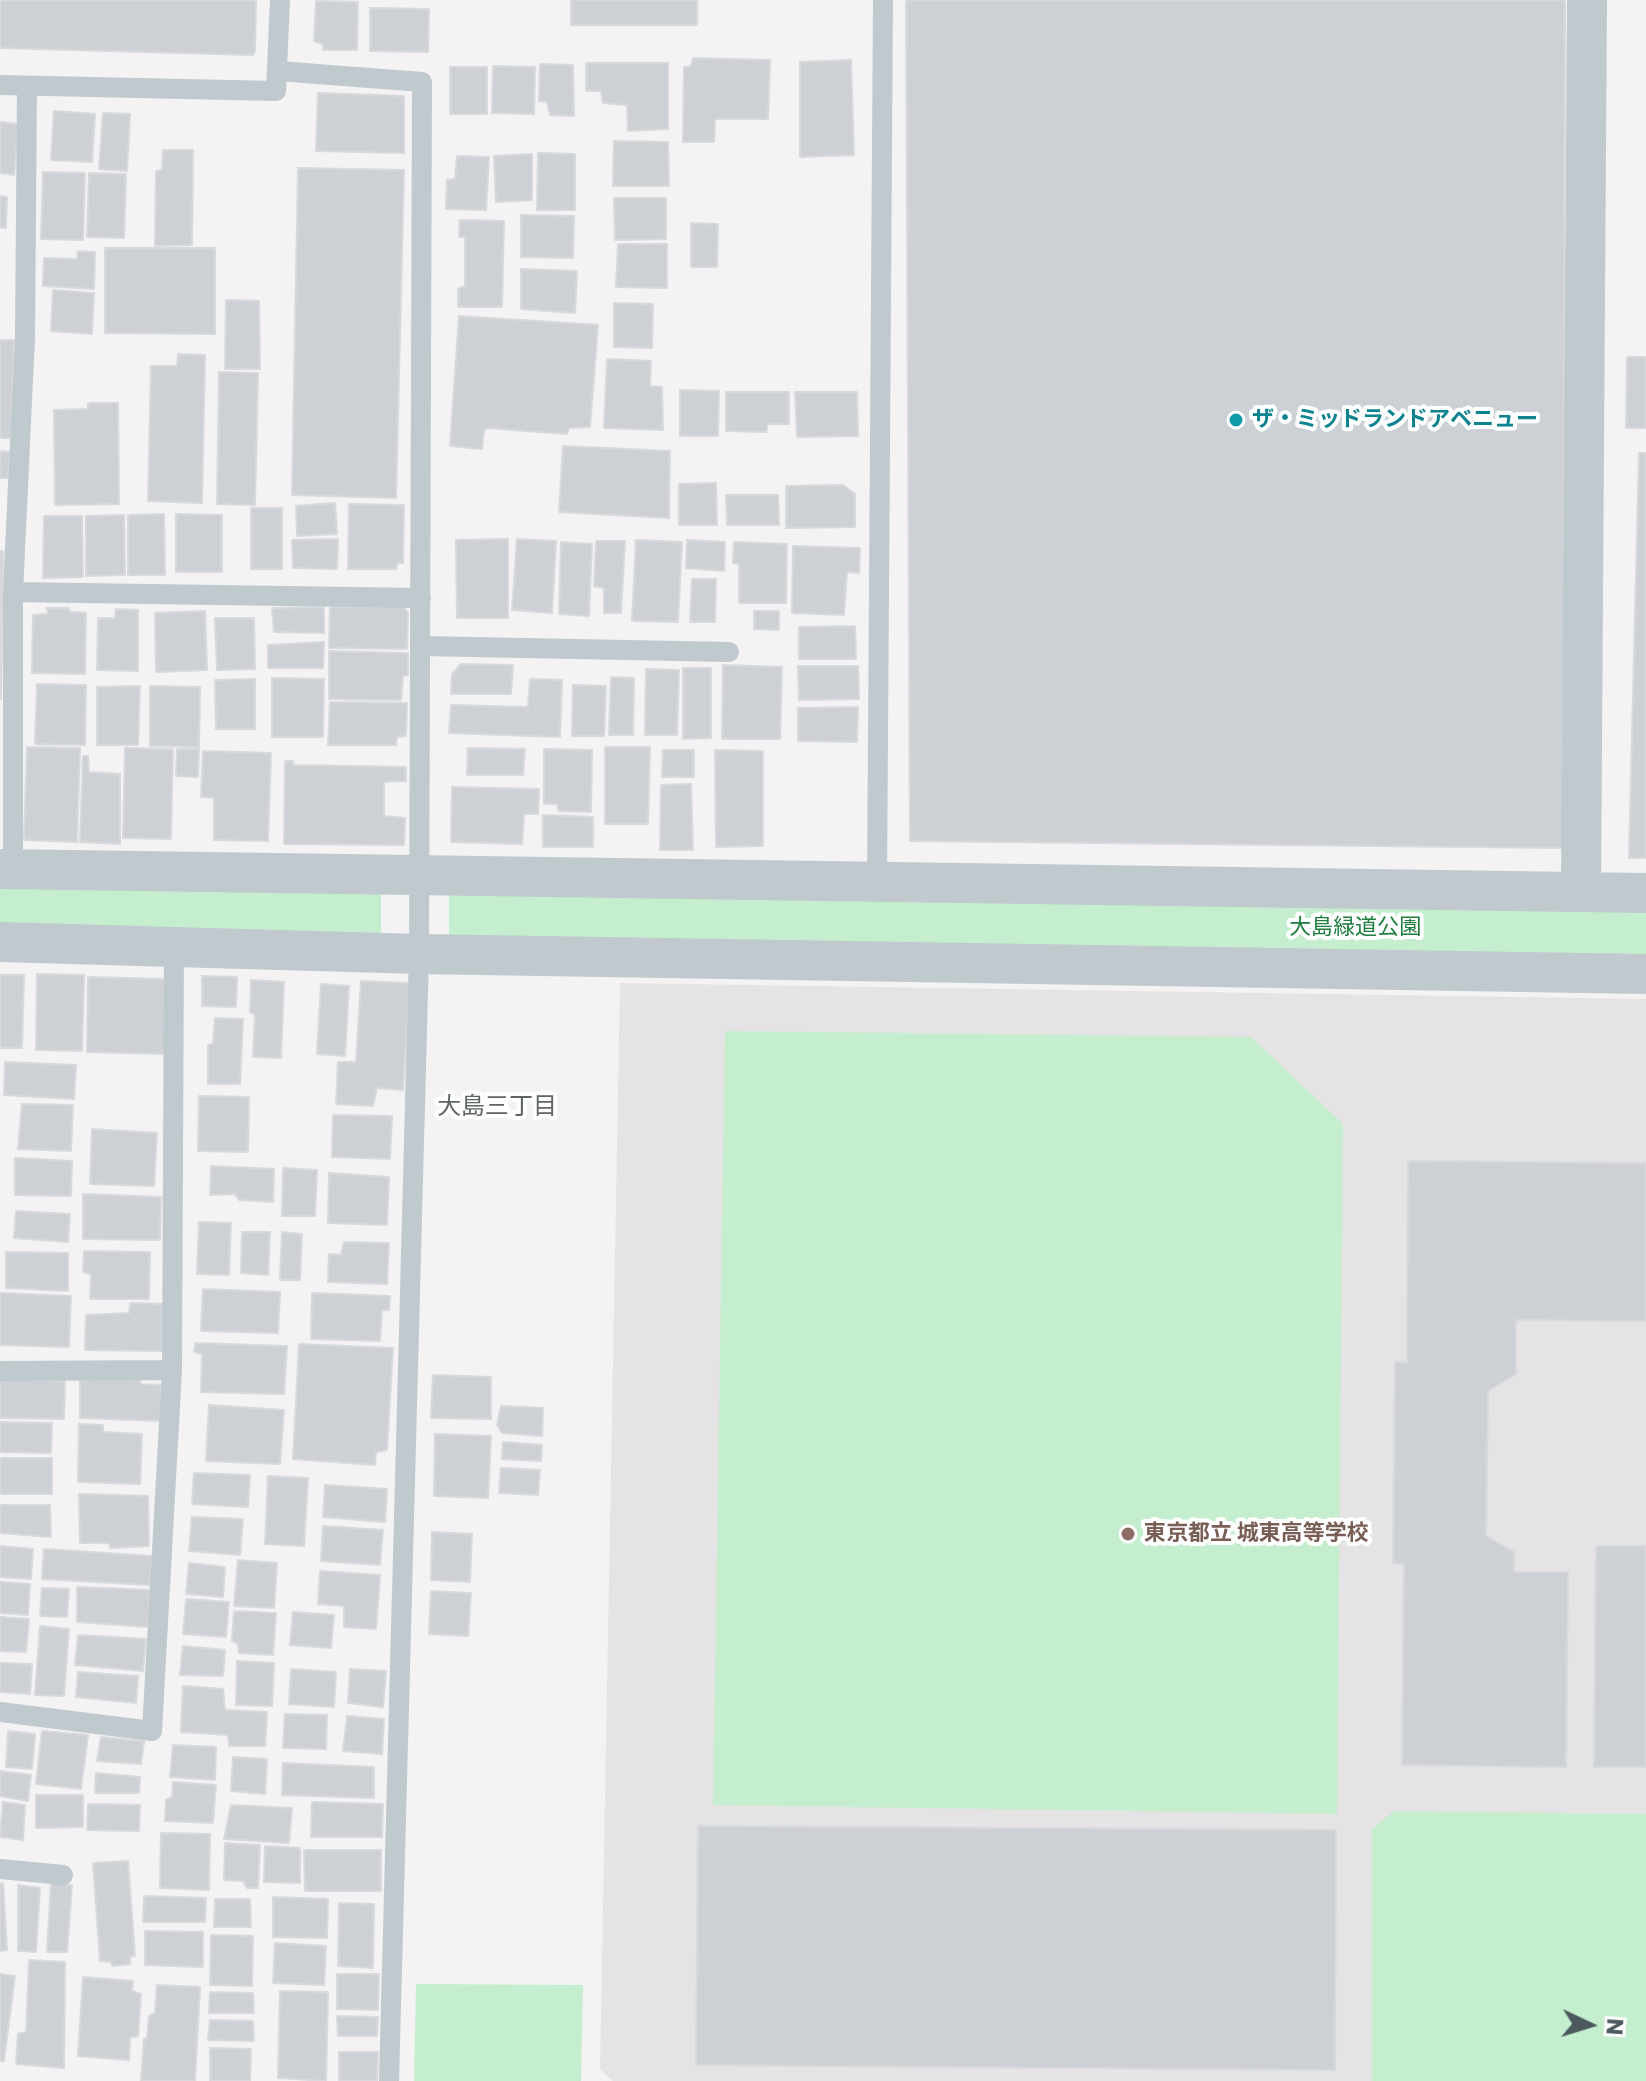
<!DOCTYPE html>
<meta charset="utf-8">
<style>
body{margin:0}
#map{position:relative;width:1646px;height:2081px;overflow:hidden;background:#f4f2f3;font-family:Poppins,sans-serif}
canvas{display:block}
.north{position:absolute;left:1550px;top:1985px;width:80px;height:80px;-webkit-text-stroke:6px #fff;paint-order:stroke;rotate:94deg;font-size:22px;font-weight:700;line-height:32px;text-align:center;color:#4b595f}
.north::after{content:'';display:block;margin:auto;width:28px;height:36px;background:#4b595f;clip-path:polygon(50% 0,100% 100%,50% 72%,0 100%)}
</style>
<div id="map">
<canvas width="1646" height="2081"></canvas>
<div class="north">N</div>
</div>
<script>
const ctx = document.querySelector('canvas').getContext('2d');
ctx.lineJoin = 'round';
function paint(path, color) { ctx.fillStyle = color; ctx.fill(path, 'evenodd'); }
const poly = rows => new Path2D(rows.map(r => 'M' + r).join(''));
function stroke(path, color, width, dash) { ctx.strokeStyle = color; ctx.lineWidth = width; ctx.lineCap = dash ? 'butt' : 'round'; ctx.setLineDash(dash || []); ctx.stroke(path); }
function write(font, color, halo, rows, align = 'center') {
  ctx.font = font + ' Poppins,"Noto Sans JP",sans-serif'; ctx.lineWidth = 8; ctx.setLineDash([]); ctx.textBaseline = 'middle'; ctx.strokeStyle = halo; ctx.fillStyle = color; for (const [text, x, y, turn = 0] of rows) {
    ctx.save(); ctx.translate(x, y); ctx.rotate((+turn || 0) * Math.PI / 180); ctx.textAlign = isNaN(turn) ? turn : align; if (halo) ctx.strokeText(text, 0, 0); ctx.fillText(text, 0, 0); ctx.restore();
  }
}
const education = poly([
 [620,983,1646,999,1646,2081,613,2081,600,2069]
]);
const green = poly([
 [0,880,381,893,381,932,372,940,0,933],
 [449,893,1646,907,1646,964,449,939],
 [725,1031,1251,1037,1343,1124,1337,1814,713,1805],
 [1394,1811,1646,1814,1646,2081,1372,2081,1372,1829],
 [416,1984,583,1985,581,2081,414,2081]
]);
const building = poly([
 [0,0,256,0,255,51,253,55,0,48,0,0],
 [571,0,697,0,697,25,571,25,571,0],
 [906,0,1565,0,1563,848,910,841,906,0],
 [316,1,358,2,357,50,323,50,323,44,314,41,316,1],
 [370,8,429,9,428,52,370,51,370,8],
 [693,58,770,60,768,119,715,119,714,142,683,142,684,67,691,66,693,58],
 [851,60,854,155,800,157,800,62,851,60],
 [586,63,668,63,668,129,628,131,627,105,603,103,601,91,586,91,586,63],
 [540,64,573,65,574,116,550,115,547,102,539,101,540,64],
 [493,66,535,67,534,114,492,113,493,66],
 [450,67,487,67,487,114,450,114,450,67],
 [318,93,404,96,404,153,316,151,318,93],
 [54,111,95,114,92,162,51,160,54,111],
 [103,113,130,114,127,171,99,169,103,113],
 [0,122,18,124,14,175,0,173,0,122],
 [614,141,668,142,669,186,613,186,614,141],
 [163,150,193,150,192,245,155,246,156,171,162,170,163,150],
 [538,153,575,154,575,210,537,210,538,153],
 [532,154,532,200,496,202,494,156,532,154],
 [457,156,489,157,486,210,446,209,447,180,455,179,457,156],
 [298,168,404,170,396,498,292,495,298,168],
 [43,172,85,173,83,240,41,239,43,172],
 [89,173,126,174,124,238,87,237,89,173],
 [0,196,7,197,6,228,0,227,0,196],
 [614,198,666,198,666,239,615,240,614,198],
 [521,215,574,216,573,258,521,257,521,215],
 [460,220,504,221,502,307,458,307,458,289,465,286,465,237,459,237,460,220],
 [691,223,718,224,717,267,691,267,691,223],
 [618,244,667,244,667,288,616,287,618,244],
 [105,248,215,248,215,334,105,333,105,248],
 [78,251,95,252,94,289,43,286,44,258,77,259,78,251],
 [521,269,577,271,575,313,521,309,521,269],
 [53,290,94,293,92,334,51,331,53,290],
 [226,300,259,301,260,369,225,369,226,300],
 [614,303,653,304,652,348,614,347,614,303],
 [459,316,598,325,590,427,569,428,567,434,487,428,484,431,482,449,450,446,459,316],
 [0,340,14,340,11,438,0,438,0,340],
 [178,354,205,355,202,503,148,501,151,366,177,366,178,354],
 [1627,357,1646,357,1646,428,1626,428,1627,357],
 [607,359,651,361,650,386,662,387,663,430,604,428,607,359],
 [219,372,258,373,255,505,217,504,219,372],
 [680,390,719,391,718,436,680,436,680,390],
 [726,392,789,392,789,424,768,424,766,432,726,431,726,392],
 [795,392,857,392,858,436,797,437,795,392],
 [88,403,118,403,119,504,55,505,54,410,88,409,88,403],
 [563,446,670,451,669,518,559,512,563,446],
 [0,451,10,452,8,478,0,478,0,451],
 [1639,453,1646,453,1646,858,1629,858,1639,453],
 [716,483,717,525,679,525,679,484,716,483],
 [843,485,855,494,855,527,786,528,786,486,843,485],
 [726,495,778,495,779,525,727,525,726,495],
 [335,503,337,534,297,536,296,506,335,503],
 [349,504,404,505,403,563,397,563,396,569,348,569,349,504],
 [251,508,282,508,282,569,251,569,251,508],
 [164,514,165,575,128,575,128,515,164,514],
 [176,514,222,515,222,572,176,572,176,514],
 [124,515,125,575,86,576,86,516,124,515],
 [44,516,82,516,83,577,43,578,44,516],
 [338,539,337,569,293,568,292,540,338,539],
 [508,539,508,618,457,618,456,540,508,539],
 [517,539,556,541,552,613,512,610,517,539],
 [636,540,682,542,678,622,632,621,636,540],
 [687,540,725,542,724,571,686,568,687,540],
 [596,541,625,541,621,613,604,613,604,588,594,586,596,541],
 [561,542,592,544,589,616,559,614,561,542],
 [734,542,787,544,786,603,739,603,739,564,733,563,734,542],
 [793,546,860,548,859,573,847,572,844,615,792,613,793,546],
 [0,551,3,551,1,699,0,699,0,551],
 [692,579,716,579,715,622,690,622,692,579],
 [403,606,408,613,407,649,329,648,330,607,403,606],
 [324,607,324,633,274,632,272,608,324,607],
 [47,608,69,608,70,612,86,613,85,674,32,673,33,615,48,614,47,608],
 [116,609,138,610,138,671,97,670,98,618,115,618,116,609],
 [205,611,207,670,156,672,155,613,205,611],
 [754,611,779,611,779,630,754,629,754,611],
 [215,618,254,618,255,669,217,670,215,618],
 [855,626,856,659,799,659,799,627,855,626],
 [324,642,323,668,268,668,268,645,324,642],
 [329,651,408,653,408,675,403,676,401,700,329,699,329,651],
 [461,664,513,665,511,694,451,694,452,674,461,664],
 [723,665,782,667,780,739,722,739,723,665],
 [798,666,858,666,859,699,799,700,798,666],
 [683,668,711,668,711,738,683,739,683,668],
 [646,669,679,670,677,735,645,735,646,669],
 [611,677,634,678,633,735,609,735,611,677],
 [272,678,324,679,323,737,272,737,272,678],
 [255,679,255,729,216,729,215,680,255,679],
 [530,679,562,680,560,737,449,733,451,705,528,707,530,679],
 [37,684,86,685,85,745,35,744,37,684],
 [573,685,606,686,604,736,572,736,573,685],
 [140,686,138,745,97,745,97,687,140,686],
 [150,686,200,687,199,747,150,746,150,686],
 [330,702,407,703,406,736,397,737,396,745,328,745,330,702],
 [858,707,857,742,798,741,798,708,858,707],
 [27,747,80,748,77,842,24,840,27,747],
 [605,747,650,747,648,824,605,824,605,747],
 [125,748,173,749,171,839,123,838,125,748],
 [468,748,525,749,523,775,467,775,468,748],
 [177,749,199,749,198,777,176,776,177,749],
 [544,749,592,750,591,812,559,811,557,804,544,804,544,749],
 [663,750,694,750,694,777,662,777,663,750],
 [715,750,763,751,763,846,716,847,715,750],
 [203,751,271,753,268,841,214,840,214,798,201,797,203,751],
 [83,756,88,756,89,772,120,774,120,844,80,842,83,756],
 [285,761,293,761,293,765,406,767,406,781,384,782,384,816,405,818,404,845,284,844,285,761],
 [691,784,693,850,660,850,661,785,691,784],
 [452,787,539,789,538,814,524,814,522,844,451,842,452,787],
 [543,815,593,817,593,847,543,847,543,815],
 [37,974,84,975,82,1051,36,1050,37,974],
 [0,975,24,975,22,1048,0,1048,0,975],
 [202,976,237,977,236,1007,202,1006,202,976],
 [88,977,167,979,165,1054,87,1052,88,977],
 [251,980,284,982,281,1058,253,1057,255,1015,250,1012,251,980],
 [361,981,410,983,403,1090,377,1088,373,1106,336,1104,338,1062,356,1062,361,981],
 [321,984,349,986,345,1056,317,1054,321,984],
 [215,1018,243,1019,240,1084,208,1084,208,1045,213,1044,215,1018],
 [5,1062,76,1065,74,1099,4,1095,5,1062],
 [199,1096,249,1097,248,1152,198,1151,199,1096],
 [22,1104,73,1105,71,1151,18,1149,22,1104],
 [333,1115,392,1116,390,1159,332,1157,333,1115],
 [92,1129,157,1133,154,1186,90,1184,92,1129],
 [15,1158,72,1161,71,1196,15,1195,15,1158],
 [1408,1161,1646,1163,1646,1321,1516,1320,1516,1374,1488,1391,1486,1536,1514,1552,1514,1572,1568,1572,1566,1767,1402,1765,1404,1564,1393,1563,1395,1362,1407,1362,1408,1161],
 [211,1166,274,1169,273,1202,239,1200,235,1194,210,1195,211,1166],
 [283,1168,317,1170,315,1216,282,1216,283,1168],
 [329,1173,389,1177,387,1225,328,1223,329,1173],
 [83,1194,161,1197,160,1240,83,1239,83,1194],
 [16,1211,70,1214,68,1242,14,1238,16,1211],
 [199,1222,231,1223,229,1275,197,1274,199,1222],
 [242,1232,270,1232,268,1275,241,1273,242,1232],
 [282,1232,302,1234,300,1280,280,1280,282,1232],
 [344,1242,389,1243,387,1284,328,1282,329,1254,341,1255,344,1242],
 [84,1251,150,1252,149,1299,90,1299,91,1274,83,1272,84,1251],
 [6,1252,68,1253,68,1291,6,1288,6,1252],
 [203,1289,280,1292,278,1333,201,1331,203,1289],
 [0,1293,71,1296,69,1347,0,1345,0,1293],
 [312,1293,390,1296,389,1310,382,1310,380,1341,311,1339,312,1293],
 [130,1303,162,1304,162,1351,85,1350,86,1315,129,1313,130,1303],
 [195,1343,287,1346,284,1394,201,1392,202,1354,194,1352,195,1343],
 [299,1344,393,1348,387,1450,376,1452,375,1465,293,1459,299,1344],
 [433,1375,491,1377,491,1419,431,1418,433,1375],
 [80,1377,139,1379,141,1384,161,1385,161,1421,80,1418,80,1377],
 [0,1379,65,1381,64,1419,0,1418,0,1379],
 [209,1405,284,1410,280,1464,206,1461,209,1405],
 [501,1406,543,1408,542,1436,502,1433,497,1425,501,1406],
 [0,1422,52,1423,51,1453,0,1452,0,1422],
 [79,1424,103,1425,103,1432,142,1434,140,1484,78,1482,79,1424],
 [435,1434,491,1436,488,1498,434,1496,435,1434],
 [503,1442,542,1445,541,1461,502,1459,503,1442],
 [0,1458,52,1458,52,1494,0,1494,0,1458],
 [501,1468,540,1470,538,1495,499,1493,501,1468],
 [194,1473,250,1475,248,1507,192,1504,194,1473],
 [268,1476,308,1478,304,1546,265,1544,268,1476],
 [325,1485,387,1489,385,1522,323,1517,325,1485],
 [79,1494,148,1496,149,1546,110,1548,109,1543,80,1543,79,1494],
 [0,1505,50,1505,51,1537,0,1533,0,1505],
 [192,1517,243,1519,240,1555,189,1551,192,1517],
 [323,1526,383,1530,380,1565,321,1561,323,1526],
 [432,1532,472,1534,470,1582,431,1580,432,1532],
 [0,1546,33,1549,31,1579,0,1577,0,1546],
 [1596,1546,1646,1546,1646,1767,1594,1767,1596,1546],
 [44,1549,152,1556,150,1585,42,1579,44,1549],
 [238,1560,277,1563,274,1608,234,1606,238,1560],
 [189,1563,225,1567,223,1597,186,1594,189,1563],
 [320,1571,380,1575,376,1629,344,1627,344,1606,318,1604,320,1571],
 [0,1582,30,1584,28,1615,0,1613,0,1582],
 [77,1587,150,1590,148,1627,77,1622,77,1587],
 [42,1588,69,1589,67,1617,40,1616,42,1588],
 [431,1591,471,1593,468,1636,429,1634,431,1591],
 [186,1599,229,1602,226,1637,183,1634,186,1599],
 [234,1611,276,1613,273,1655,239,1653,238,1644,232,1641,234,1611],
 [293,1612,334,1615,331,1648,290,1645,293,1612],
 [0,1617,29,1619,26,1652,0,1651,0,1617],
 [40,1626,69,1629,64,1696,35,1695,40,1626],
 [78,1635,146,1639,143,1671,75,1665,78,1635],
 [183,1646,225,1650,223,1676,180,1675,183,1646],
 [237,1661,274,1663,272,1706,236,1705,237,1661],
 [0,1663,32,1664,30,1694,0,1692,0,1663],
 [291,1669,336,1672,334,1707,289,1704,291,1669],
 [350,1669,386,1671,383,1707,348,1703,350,1669],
 [78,1672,138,1676,136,1703,76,1697,78,1672],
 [183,1686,223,1689,225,1710,267,1712,265,1746,229,1746,228,1735,181,1732,183,1686],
 [285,1714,327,1715,326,1749,283,1748,285,1714],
 [347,1716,384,1719,382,1754,343,1751,347,1716],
 [8,1731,35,1734,32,1769,6,1767,8,1731],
 [42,1731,88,1735,81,1789,36,1784,42,1731],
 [101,1737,144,1741,141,1764,97,1761,101,1737],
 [173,1745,216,1747,215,1780,170,1777,173,1745],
 [233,1757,267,1759,265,1794,231,1791,233,1757],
 [283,1763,374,1767,374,1798,282,1795,283,1763],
 [0,1771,31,1775,28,1801,0,1796,0,1771],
 [96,1773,140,1777,139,1793,95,1793,96,1773],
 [173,1782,216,1785,213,1823,165,1821,166,1800,172,1797,173,1782],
 [36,1795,83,1795,83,1827,36,1828,36,1795],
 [3,1802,25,1805,23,1840,0,1837,3,1802],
 [312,1802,383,1804,382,1837,311,1837,312,1802],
 [88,1804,140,1805,139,1831,87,1830,88,1804],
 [231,1805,292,1808,289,1843,224,1839,231,1805],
 [698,1826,1336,1830,1335,2070,696,2065,698,1826],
 [161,1833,210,1834,209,1890,160,1888,161,1833],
 [225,1843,260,1845,258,1888,247,1888,243,1881,224,1880,225,1843],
 [265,1846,300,1848,300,1883,264,1882,265,1846],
 [304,1850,381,1850,381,1891,305,1891,304,1850],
 [128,1861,135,1956,130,1957,130,1964,113,1966,111,1962,100,1961,93,1863,128,1861],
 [51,1882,72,1885,67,1952,47,1952,51,1882],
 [3,1883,7,1950,0,1951,0,1884,3,1883],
 [18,1885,40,1888,36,1952,18,1951,18,1885],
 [144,1896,206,1898,205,1922,143,1922,144,1896],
 [273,1897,328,1899,327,1938,273,1937,273,1897],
 [215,1899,250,1899,251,1927,214,1927,215,1899],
 [339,1903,374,1904,373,1968,338,1966,339,1903],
 [145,1931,203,1932,203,1967,145,1965,145,1931],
 [211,1935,253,1936,252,1986,210,1985,211,1935],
 [275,1943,326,1946,324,1985,273,1983,275,1943],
 [29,1960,65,1962,64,2068,16,2064,18,2034,26,2032,29,1960],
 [0,1974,15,1976,4,2061,0,2061,0,1974],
 [337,1974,379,1974,378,2010,337,2009,337,1974],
 [83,1977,133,1981,132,1991,141,1994,138,2036,130,2038,129,2060,78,2056,83,1977],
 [157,1985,200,1987,195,2081,141,2081,144,2039,147,2039,149,2016,155,2013,157,1985],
 [280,1991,328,1992,326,2081,278,2078,280,1991],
 [210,1992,253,1993,254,2013,209,2013,210,1992],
 [337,2016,378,2017,377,2036,338,2036,337,2016],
 [210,2020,253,2021,254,2041,208,2040,210,2020],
 [210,2048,251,2049,250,2081,210,2081,210,2048],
 [339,2052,378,2052,377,2081,339,2081,339,2052]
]);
const service = poly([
 [278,71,422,82,419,954,389,2081],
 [0,85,276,91,280,0],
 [13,592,421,598],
 [421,646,729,652],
 [13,869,13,592,25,337,27,86],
 [877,882,883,0],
 [0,1371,172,1370],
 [0,1712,152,1731,172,1370,174,947],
 [0,1869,63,1875]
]);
const minor = poly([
 [0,869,1646,893],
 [1581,890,1587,0],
 [0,942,419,954,1646,974]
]);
const markers = [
 [1236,420,8,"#0f9aa8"],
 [1128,1534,8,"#8d6e63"]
];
const cultureNames = [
 ["ザ・ミッドランドアベニュー",1252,420]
];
const parkNames = [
 ["大島緑道公園",1355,928]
];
const educationNames = [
 ["東京都立 城東高等学校",1144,1534]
];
const neighbourhoodNames = [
 ["大島三丁目",497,1108]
];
paint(education, '#e5e3e4');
paint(green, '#c5eece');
paint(building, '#cdd0d4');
stroke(building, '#d7d9dd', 2);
stroke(service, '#bfc9ce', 20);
stroke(minor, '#bfc9ce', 40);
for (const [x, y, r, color] of markers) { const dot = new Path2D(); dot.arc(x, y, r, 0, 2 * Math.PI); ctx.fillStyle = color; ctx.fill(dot); stroke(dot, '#fff', 3); }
write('bold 22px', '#0d838f', '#fff', cultureNames, 'left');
write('22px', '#1d7e3e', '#fff', parkNames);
write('bold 22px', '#785e54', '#fff', educationNames, 'left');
write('24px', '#5f6467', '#fff', neighbourhoodNames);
</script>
